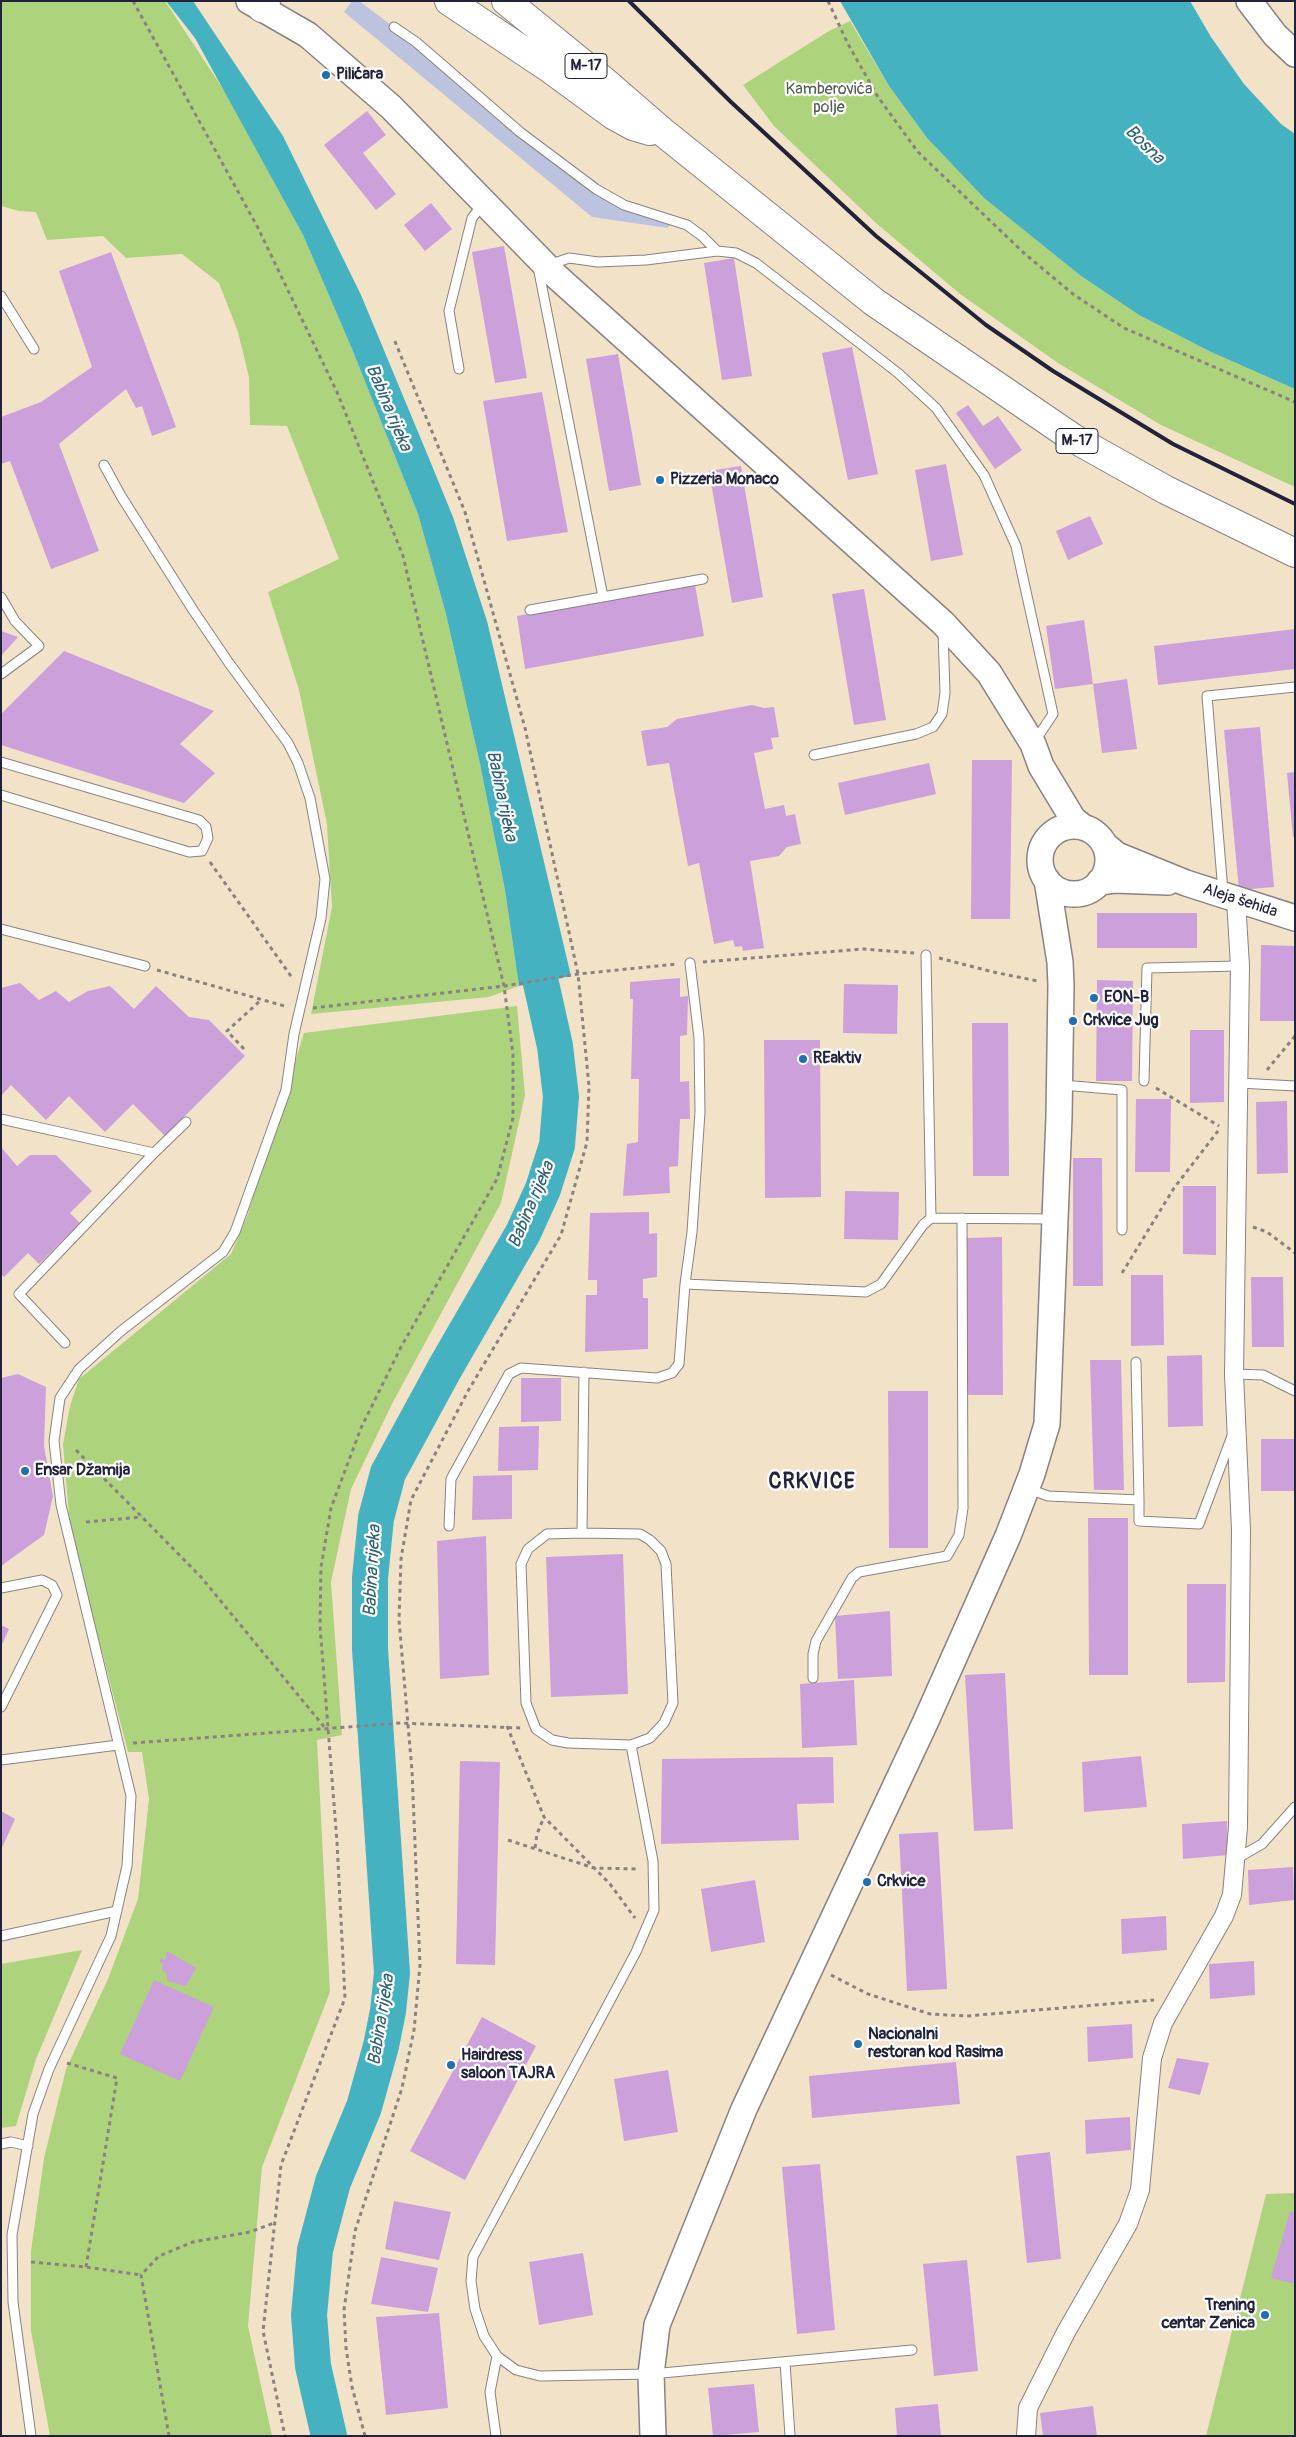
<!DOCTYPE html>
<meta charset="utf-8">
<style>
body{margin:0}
#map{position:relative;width:1296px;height:2437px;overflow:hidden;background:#f2e3c8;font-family:Pangolin,sans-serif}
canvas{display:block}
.frame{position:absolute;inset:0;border:2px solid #22223b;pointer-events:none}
</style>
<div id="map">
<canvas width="1296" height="2437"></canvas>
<div class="frame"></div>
</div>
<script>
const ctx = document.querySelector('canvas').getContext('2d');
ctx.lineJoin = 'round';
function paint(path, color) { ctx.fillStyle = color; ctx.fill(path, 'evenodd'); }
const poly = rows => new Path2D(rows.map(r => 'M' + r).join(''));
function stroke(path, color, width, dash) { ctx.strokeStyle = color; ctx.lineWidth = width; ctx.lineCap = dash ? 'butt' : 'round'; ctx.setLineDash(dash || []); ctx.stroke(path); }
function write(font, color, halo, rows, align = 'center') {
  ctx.font = font + ' Pangolin,sans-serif'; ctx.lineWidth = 4.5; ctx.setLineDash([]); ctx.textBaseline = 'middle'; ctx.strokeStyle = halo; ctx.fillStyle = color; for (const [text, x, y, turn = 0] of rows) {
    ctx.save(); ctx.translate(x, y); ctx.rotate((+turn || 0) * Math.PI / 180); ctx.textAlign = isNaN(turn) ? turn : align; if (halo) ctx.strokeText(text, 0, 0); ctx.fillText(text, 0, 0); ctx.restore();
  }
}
const industrial = poly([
 [352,1,359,1,394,27,596,189,672,220,668,228,592,217,344,12]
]);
const green = poly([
 [1,1,165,1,227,95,303,235,352,349,418,514,446,614,480,764,505,890,519,986,489,997,311,1014,332,907,327,824,299,690,268,592,339,559,287,426,250,425,249,377,238,332,219,283,182,254,126,258,103,236,47,240,36,212,19,211,1,206],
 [850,21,889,86,927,138,984,198,1081,276,1139,315,1211,352,1295,389,1295,487,1161,425,1058,363,960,294,876,223,774,126,743,85,829,31],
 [517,1006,525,1095,501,1203,393,1402,351,1489,331,1582,342,1735,317,1740,330,1992,262,2167,248,2326,272,2436,50,2436,31,2331,31,2251,44,2158,66,2069,108,1979,138,1899,149,1799,142,1752,128,1752,70,1528,63,1444,70,1406,79,1379,231,1254,247,1217,304,1033],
 [82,1950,36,2059,16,2126,1,2128,1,1964],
 [1295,2193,1295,2436,1206,2436,1266,2194]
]);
const water = poly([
 [166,1,193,1,283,136,361,295,428,456,453,517,487,621,571,976,519,986,505,890,480,764,446,614,418,514,352,349,303,235,195,38],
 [840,1,1190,1,1211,37,1244,84,1281,124,1295,134,1295,389,1211,352,1139,315,1081,276,984,198,927,138,889,86]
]);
const river = poly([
 [329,2436,313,2366,309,2315,315,2250,333,2182,364,2107,381,2046,388,2011,392,1973,370,1649,370,1578,376,1518,388,1473,445,1368,523,1233,543,1189,557,1145,561,1097,555,1046,530,934]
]);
const building = poly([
 [367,111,386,135,363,153,396,194,376,210,324,145],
 [431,203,452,229,425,251,404,225],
 [504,246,527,378,495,383,472,252],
 [111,252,176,427,152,436,142,406,136,408,126,389,59,444,99,551,51,569,10,461,1,464,1,417,41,402,92,367,59,271],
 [734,258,752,376,722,380,704,263],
 [852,347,878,474,848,480,822,353],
 [618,354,641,485,609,491,586,359],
 [542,392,568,532,507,541,483,401],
 [968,405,983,426,998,416,1022,450,995,469,956,413],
 [946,464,963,555,931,561,915,470],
 [741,466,763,597,732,603,709,471],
 [1090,516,1103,544,1068,560,1056,531],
 [695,585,704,636,525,669,517,616],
 [864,589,886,720,854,725,832,594],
 [1084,620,1093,684,1055,689,1046,626],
 [1295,629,1295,669,1158,685,1154,646],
 [1,631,18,637,1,656],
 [64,651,214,711,180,744,215,773,184,803,1,745,1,714],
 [1127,679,1137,749,1102,753,1093,684],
 [752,705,764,708,774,707,779,737,771,738,773,749,754,753,765,809,784,805,786,816,795,814,801,844,787,847,779,856,750,861,764,948,743,951,742,946,735,947,733,940,714,944,699,863,688,866,669,763,647,766,641,731,667,727,677,719],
 [1260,727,1274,887,1239,890,1224,730],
 [972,760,1012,760,1010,919,971,919],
 [929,763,936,794,845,815,838,783],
 [1295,772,1295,836,1293,837,1287,773],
 [1097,913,1197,913,1197,948,1097,948],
 [1261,945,1295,946,1295,1021,1260,1021],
 [680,978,680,997,688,996,687,1035,680,1036,680,1082,689,1081,690,1119,680,1119,678,1166,669,1167,670,1193,623,1196,627,1144,638,1142,639,1079,631,1079,633,999,630,999,630,982],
 [1097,980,1133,981,1132,1081,1096,1081],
 [20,983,39,1000,56,991,69,1002,88,991,110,986,134,1009,156,986,189,1017,209,1020,245,1056,165,1136,133,1104,105,1132,69,1096,46,1120,11,1085,1,1096,1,988],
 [844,984,898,985,897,1034,843,1033],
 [972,1023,1008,1023,1009,1176,973,1176],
 [1190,1030,1224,1030,1224,1102,1190,1103],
 [764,1040,820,1040,821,1197,765,1198],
 [1136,1099,1171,1099,1170,1172,1135,1172],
 [1287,1101,1288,1173,1257,1174,1256,1102],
 [1,1147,17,1166,30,1155,56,1155,92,1191,70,1213,80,1223,39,1264,28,1253,4,1277,1,1274],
 [1073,1158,1102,1158,1103,1286,1073,1286],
 [1183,1186,1216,1186,1216,1255,1183,1254],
 [845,1191,899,1192,898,1240,844,1239],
 [649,1212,649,1234,657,1233,657,1277,643,1279,643,1298,648,1298,648,1349,585,1352,586,1295,597,1295,597,1280,588,1280,590,1213],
 [1002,1237,1003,1395,967,1395,967,1238],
 [1131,1275,1163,1275,1164,1345,1131,1346],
 [1251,1277,1283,1277,1284,1347,1252,1347],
 [1202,1355,1203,1426,1168,1427,1167,1356],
 [1090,1360,1121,1360,1124,1490,1094,1490],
 [18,1374,46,1387,44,1446,53,1496,44,1535,1,1566,1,1378],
 [521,1378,561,1378,561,1421,521,1422],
 [888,1391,928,1391,928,1548,889,1548],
 [539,1426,538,1470,498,1471,499,1427],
 [1261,1439,1295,1439,1295,1491,1261,1491],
 [512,1475,512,1519,472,1520,473,1476],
 [1088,1518,1128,1518,1128,1675,1089,1675],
 [486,1536,489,1675,440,1679,437,1541],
 [623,1554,628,1694,551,1697,546,1557],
 [1187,1584,1226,1584,1225,1682,1187,1683],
 [890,1611,892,1676,838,1679,835,1616],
 [1,1625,9,1629,1,1647],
 [1005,1673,1013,1829,974,1831,965,1675],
 [854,1680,857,1745,802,1748,800,1684],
 [1141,1756,1147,1807,1084,1812,1082,1762],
 [833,1757,834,1803,797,1804,799,1840,661,1844,662,1759],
 [460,1761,500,1762,495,1965,456,1964],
 [1,1811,15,1819,1,1850],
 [1227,1821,1228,1855,1183,1859,1182,1824],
 [938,1832,947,1989,907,1991,899,1834],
 [1293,1867,1294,1900,1249,1905,1248,1870],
 [755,1880,765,1942,711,1952,701,1889],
 [1166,1916,1167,1950,1122,1954,1121,1919],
 [167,1951,196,1968,186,1986,167,1981,167,1974,162,1970,163,1964,159,1961,161,1958,165,1960],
 [1254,1961,1255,1995,1210,1999,1209,1964],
 [154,1980,214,2007,180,2081,120,2054],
 [482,2017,536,2046,465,2180,410,2151],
 [1132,2024,1133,2058,1088,2062,1087,2027],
 [1177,2058,1209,2063,1200,2095,1168,2088],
 [956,2062,960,2104,812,2118,809,2076],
 [668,2070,678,2132,624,2141,614,2079],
 [1130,2117,1131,2150,1086,2154,1085,2120],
 [1050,2152,1061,2259,1027,2263,1016,2156],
 [820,2164,835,2330,797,2334,782,2167],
 [394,2201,451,2212,439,2260,385,2249],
 [1290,2211,1295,2213,1295,2284,1271,2278],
 [583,2253,593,2315,539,2325,529,2262],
 [381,2257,438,2268,428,2312,371,2304],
 [967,2260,978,2371,934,2376,923,2264],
 [439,2313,448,2408,386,2415,376,2317],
 [754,2384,759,2432,713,2436,708,2388],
 [938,2404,941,2436,897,2436,895,2408],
 [1093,2406,1097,2436,1043,2436,1040,2413]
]);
const path = poly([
 [133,1,257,226,337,392,403,556,504,986,513,1054,513,1118,497,1179,401,1347,361,1428,331,1508,321,1567,320,1626,337,1842,345,1998,281,2165,263,2331,285,2436],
 [828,1,848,44,878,97,918,152,1025,254,1073,294,1124,328,1295,402],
 [210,862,293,979],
 [939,958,993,972,1038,981],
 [703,962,863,949,914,953],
 [157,970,288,1007],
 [313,1008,504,986,578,974,677,964],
 [244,1049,227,1031,260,1001],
 [1267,1070,1295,1036],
 [1156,1088,1219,1126],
 [1253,1227,1267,1232,1295,1253],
 [1122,1273,1174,1188,1218,1131],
 [76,1450,201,1577,326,1729],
 [86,1522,142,1517],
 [507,1726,544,1817,610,1884,635,1918],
 [133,1743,401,1723,521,1728],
 [508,1840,594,1868,638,1869],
 [535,1848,537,1834,544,1817],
 [831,1975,868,1994,930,2014,967,2016,1154,2000],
 [67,2063,117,2078,86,2267],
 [31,2262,86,2267,141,2275],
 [169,2436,141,2275,159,2256,193,2242,250,2232,274,2223],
 [365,2436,352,2387,346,2348,344,2310,355,2231,402,2088,414,2030,420,1965,412,1771,399,1620,401,1559,411,1500,468,1391,561,1235,587,1142,589,1086,578,974,525,728,465,512,394,339]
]);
const lane = poly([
 [394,27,416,42,520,132,596,189,624,205,687,225,702,236,717,251],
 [1,296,34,349],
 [459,369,449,311,472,218,483,204],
 [1,597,15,621,39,646,1,674],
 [603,597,539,272,546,266,569,258,598,262,646,260,717,251,736,253,756,263,898,373,936,408,984,475,1016,546,1053,714,1035,741],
 [530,610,703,579],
 [814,755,916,734,933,727,942,714,945,693,943,631],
 [1,762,199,820,206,827,208,838,202,851,189,852,1,795],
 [1223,892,1207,696,1295,687],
 [1,929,145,966],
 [926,955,931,1218],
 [690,963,699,1038,700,1112,692,1232,685,1284,866,1292,881,1284,923,1225,931,1218,1055,1219],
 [1144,1081,1147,968,1240,966],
 [1239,1083,1295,1086],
 [1062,1085,1122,1090,1122,1230],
 [1,1119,154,1153,19,1294,65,1343],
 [154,1153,186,1122],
 [1234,1374,1263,1375,1295,1391],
 [1029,1489,1048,1496,1139,1500,1136,1362],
 [1139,1500,1139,1521,1199,1524,1232,1436],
 [449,1526,451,1479,509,1374,521,1368,657,1378,672,1373,679,1364,685,1284],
 [582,1533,640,1534,650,1540,661,1551,666,1564,673,1703,664,1723,650,1738,631,1745,568,1743,552,1740,536,1729,526,1703,521,1564,528,1549,547,1534,582,1533],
 [582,1533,584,1372],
 [1,1588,42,1580,52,1585,57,1595,1,1707],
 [813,1678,813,1654,816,1641,852,1578,859,1572,947,1556,959,1535,963,1508,962,1218],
 [631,1745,653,1861,654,1910,636,1952,473,2257,471,2281,475,2309,484,2336,497,2356,516,2370,540,2376,651,2374,912,2350],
 [1,1760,118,1745],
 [1236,1859,1262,1844,1295,1807],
 [1,1936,117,1911],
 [1,2144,11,2142,28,2146],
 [785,2362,790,2436],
 [31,2436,13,2302,12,2235,33,2114,49,2069,111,1936,127,1866,131,1796,61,1505,54,1441,60,1398,79,1369,121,1331,223,1252,235,1232,286,1090,294,1034,321,918,325,879,310,798,298,763,288,743,229,663,193,610,121,496,104,465],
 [496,2436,490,2392,497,2356]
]);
const street = poly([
 [1026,2436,1028,2408,1066,2332,1128,2224,1140,2190,1152,2058,1163,2023,1224,1916,1232,1895,1238,1827,1241,1530,1234,1374,1240,966,1236,900]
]);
const secondary = poly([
 [249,1,308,35,391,107,556,276,943,623,989,673,1033,744,1041,766,1073,819,1083,827],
 [1249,1,1275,35,1295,54],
 '1040 860a34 34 0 1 1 68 0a34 34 0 1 1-68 0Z',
 [1105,845,1117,855,1186,883,1295,918],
 [1099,882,1114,880,1168,882],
 [653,2436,651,2374,657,2325,744,2109,925,1723,1008,1536,1032,1474,1047,1424,1059,1117,1061,985,1060,962,1047,880]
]);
const highway = poly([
 [449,1,549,68,613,115,633,126,650,131],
 [506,1,604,81,664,133,874,302,1073,438,1166,490,1295,553],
 [262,8,266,1]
]);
const rail = poly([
 [629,1,731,102,876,236,986,325,1053,371,1173,444,1295,504]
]);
const markers = [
 [326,75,5,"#1f6fb2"],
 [660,480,5,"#1f6fb2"],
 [1094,998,5,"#1f6fb2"],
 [1073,1021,5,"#1f6fb2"],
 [803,1059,5,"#1f6fb2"],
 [25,1471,5,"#1f6fb2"],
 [867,1882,5,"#1f6fb2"],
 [858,2044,5,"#1f6fb2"],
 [451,2065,5,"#1f6fb2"],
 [1265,2315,5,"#1f6fb2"]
];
const shields = [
 [586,66,42],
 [1077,441,42]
];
const shieldNames = [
 ["M-17",586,66],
 ["M-17",1077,441]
];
const poiNames = [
 ["Pilićara",336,75],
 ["Pizzeria Monaco",670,480],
 ["EON-B",1104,998],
 ["Crkvice Jug",1083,1021],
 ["REaktiv",813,1059],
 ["Ensar Džamija",35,1471],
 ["Crkvice",877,1882],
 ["Nacionalni",868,2035],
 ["restoran kod Rasima",868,2053],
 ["Hairdress",461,2056],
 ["saloon TAJRA",461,2074],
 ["Trening",1255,2306,"right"],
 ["centar Zenica",1255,2324,"right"]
];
const parkNames = [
 ["Kamberovića",829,90],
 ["polje",829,108]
];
const streetNames = [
 ["Aleja šehida",1240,901,18]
];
const waterNames = [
 ["Bosna",1144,145,44],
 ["Babina rijeka",388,408,67],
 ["Babina rijeka",501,796,78],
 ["Babina rijeka",532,1205,-67],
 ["Babina rijeka",373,1571,-87],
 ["Babina rijeka",382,2020,-81]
];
const districtNames = [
 ["CRKVICE",812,1483]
];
paint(industrial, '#bcc3de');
paint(green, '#aed37d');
paint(water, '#44b2c1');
stroke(river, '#44b2c1', 36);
paint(building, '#cca0db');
stroke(lane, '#8a8282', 11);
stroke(street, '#8a8282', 20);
stroke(secondary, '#8a8282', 28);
stroke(highway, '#8a8282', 30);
stroke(path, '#8a8282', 3, [4, 4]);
stroke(lane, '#fff', 9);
stroke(street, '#fff', 18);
stroke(secondary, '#fff', 25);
stroke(highway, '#fff', 28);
stroke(rail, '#22223b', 4);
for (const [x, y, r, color] of markers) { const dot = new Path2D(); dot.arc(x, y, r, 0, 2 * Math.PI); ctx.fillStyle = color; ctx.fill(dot); stroke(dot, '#fff', 2); }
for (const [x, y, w] of shields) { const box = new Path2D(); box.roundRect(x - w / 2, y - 12.5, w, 25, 4); ctx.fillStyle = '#fff'; ctx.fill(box); stroke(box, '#22223b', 1); }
write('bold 15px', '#22223b', null, shieldNames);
write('bold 16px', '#22223b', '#fff', poiNames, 'left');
write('16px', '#536052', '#fff', parkNames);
write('16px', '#22223b', '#fff', streetNames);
write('italic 18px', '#316377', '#fff', waterNames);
ctx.letterSpacing = '1px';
write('bold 21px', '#22223b', '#fff', districtNames);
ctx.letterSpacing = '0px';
</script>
